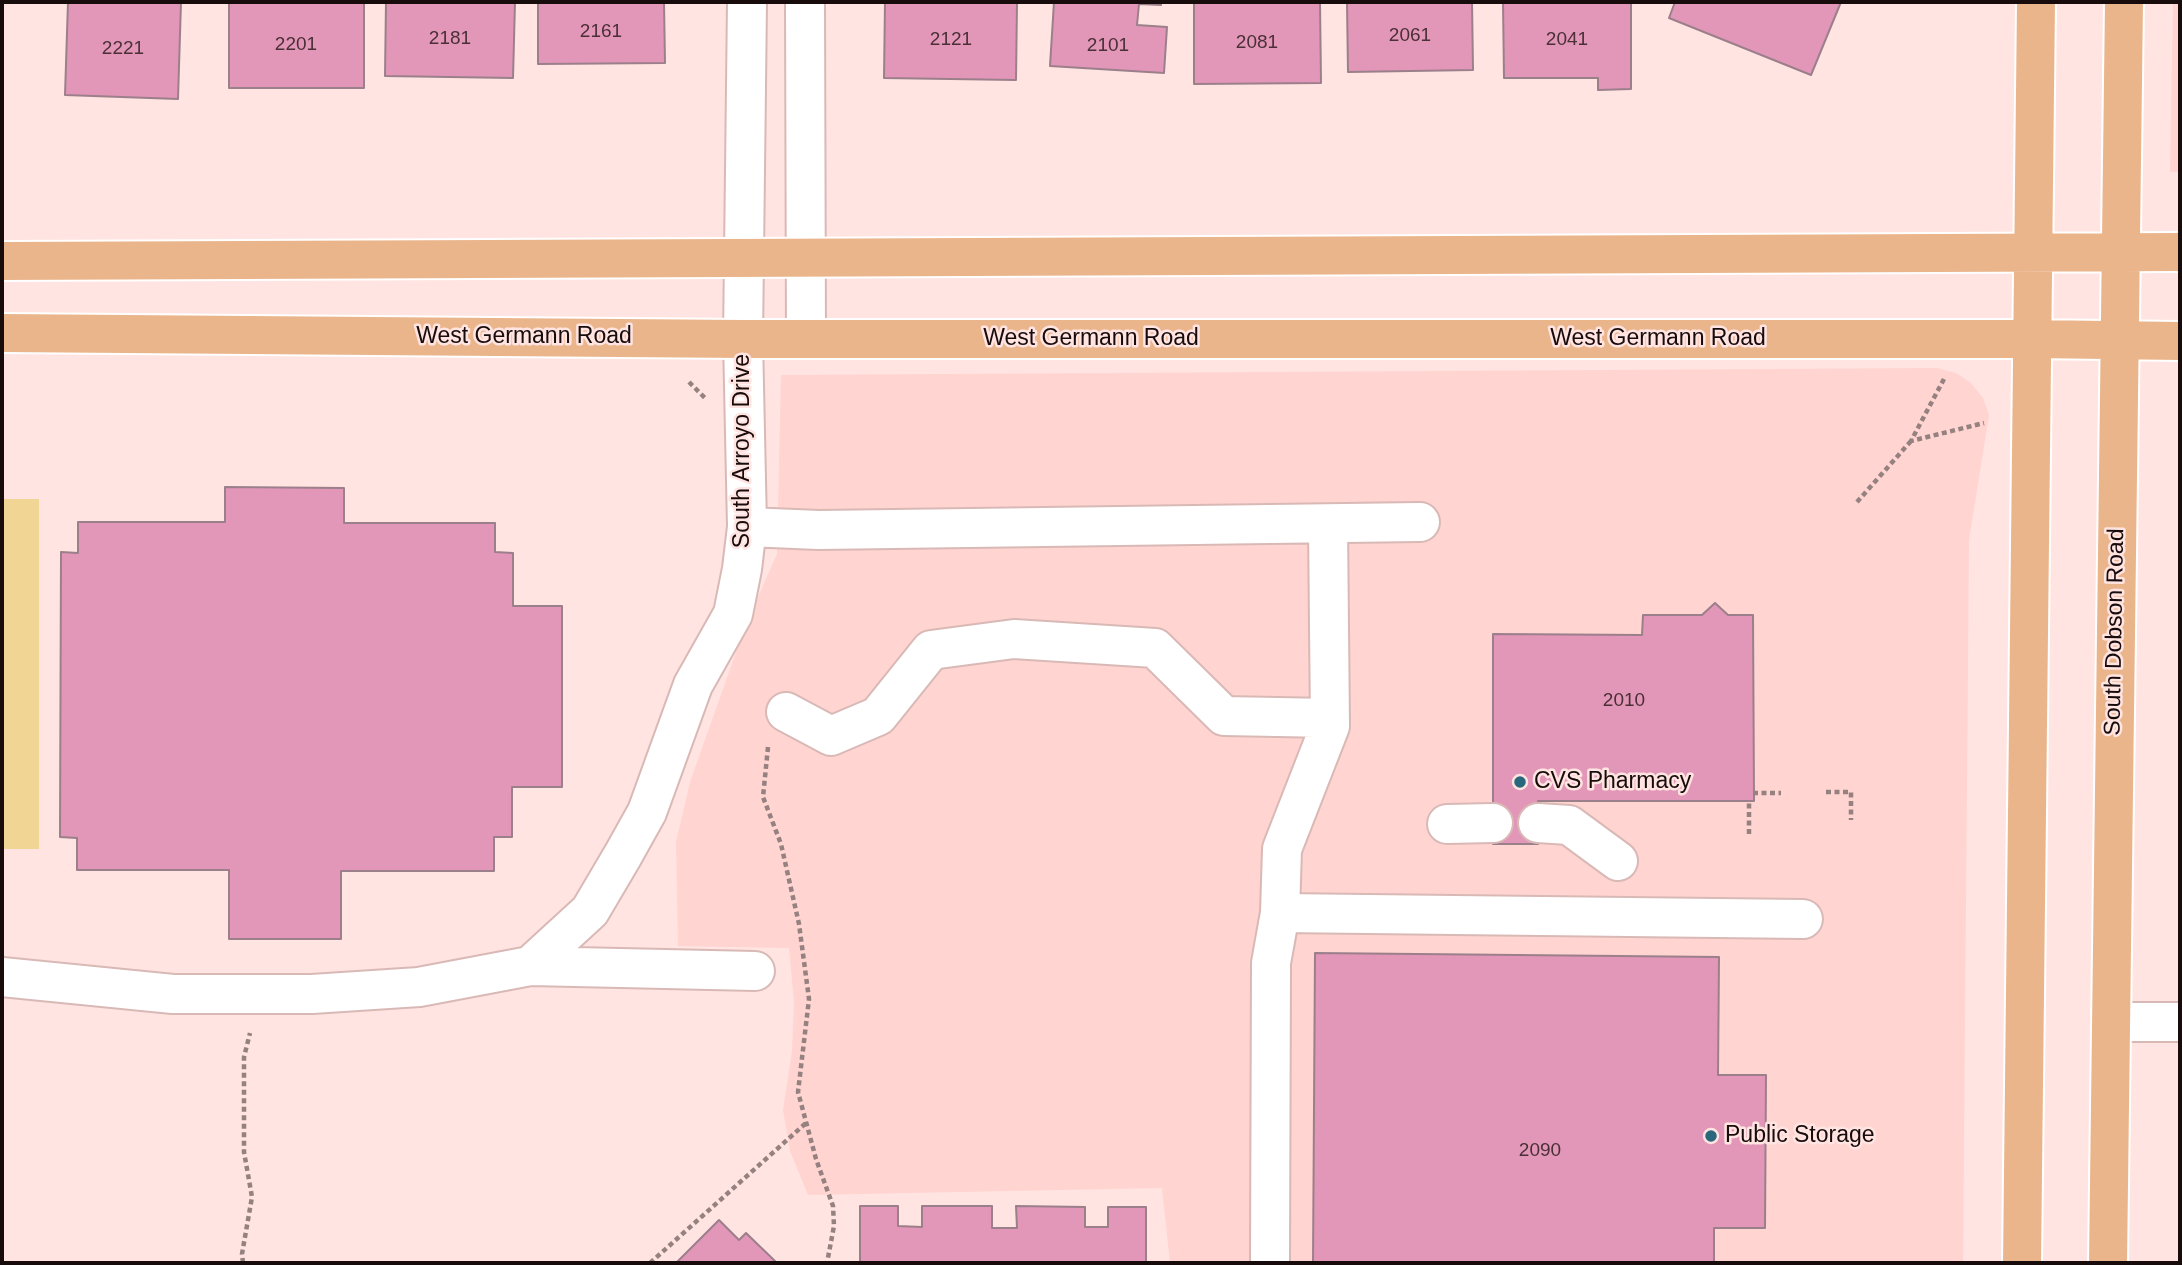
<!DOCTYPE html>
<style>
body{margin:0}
#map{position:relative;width:2182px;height:1265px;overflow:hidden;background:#ffe4e1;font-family:Arial,sans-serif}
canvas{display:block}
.frame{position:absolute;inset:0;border:4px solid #170c0b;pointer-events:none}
</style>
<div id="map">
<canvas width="2182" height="1265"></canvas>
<div class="frame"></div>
</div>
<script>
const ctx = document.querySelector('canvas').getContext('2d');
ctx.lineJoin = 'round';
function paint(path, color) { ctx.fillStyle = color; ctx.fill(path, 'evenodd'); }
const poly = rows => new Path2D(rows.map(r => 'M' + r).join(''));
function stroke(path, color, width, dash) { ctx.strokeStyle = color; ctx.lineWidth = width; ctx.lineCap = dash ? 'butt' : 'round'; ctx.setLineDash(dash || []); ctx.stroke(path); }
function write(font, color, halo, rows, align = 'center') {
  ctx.font = font + ' Arial,sans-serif'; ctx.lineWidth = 5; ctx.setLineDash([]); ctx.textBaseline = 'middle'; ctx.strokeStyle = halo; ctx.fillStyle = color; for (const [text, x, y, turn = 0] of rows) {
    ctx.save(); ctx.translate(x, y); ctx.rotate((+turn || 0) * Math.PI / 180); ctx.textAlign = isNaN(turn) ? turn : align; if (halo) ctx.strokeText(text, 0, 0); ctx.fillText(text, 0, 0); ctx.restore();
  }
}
const built = poly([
 [2173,2,2180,2,2180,172,2170,172],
 [1937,368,1956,373,1971,383,1983,398,1989,415,1969,540,1963,1263,1170,1263,1162,1188,808,1195,790,1151,783,1110,792,1051,794,1002,789,948,678,946,676,842,690,782,746,624,777,554,781,375]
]);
const green = poly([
 [2,499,39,499,39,849,2,849]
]);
const building = poly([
 [68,2,181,2,178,99,65,95,68,2],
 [229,2,364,2,364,88,229,88,229,2],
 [386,2,515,2,513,78,385,76,386,2],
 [538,2,664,2,665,63,538,64,538,2],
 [885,2,1017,2,1016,80,884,78,885,2],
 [1054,2,1161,2,1161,5,1139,4,1137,25,1167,27,1164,73,1050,66,1054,2],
 [1194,2,1320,2,1321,83,1194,84,1194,2],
 [1347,2,1472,2,1473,70,1348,72,1347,2],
 [1503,2,1631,2,1631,89,1598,90,1598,78,1504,78,1503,2],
 [1675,2,1841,2,1811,75,1669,18,1675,2],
 [225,487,344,488,344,523,495,523,495,552,513,553,513,606,562,606,562,787,512,787,512,837,494,837,494,871,341,871,341,939,229,939,229,870,77,870,77,838,60,837,61,552,78,553,78,522,225,522,225,487],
 [1715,603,1728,615,1753,615,1754,801,1538,801,1538,844,1493,844,1493,634,1642,635,1643,615,1702,615,1715,603],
 [1315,953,1719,957,1718,1075,1766,1075,1765,1228,1714,1228,1714,1263,1313,1263,1315,953],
 [860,1206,898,1206,898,1226,922,1227,922,1206,992,1206,992,1228,1017,1228,1016,1206,1085,1207,1085,1227,1108,1227,1108,1207,1146,1207,1146,1263,860,1263,860,1206],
 [719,1220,739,1240,746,1233,777,1263,676,1263,719,1220]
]);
const path = poly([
 [1944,379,1911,441,1984,423],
 [689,382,705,398],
 [1857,502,1911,441],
 [768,747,763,797,781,844,799,924,809,999,798,1092,816,1159,833,1206,834,1226,827,1263],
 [1826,792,1851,792,1851,820],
 [1753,793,1781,793],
 [1749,834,1749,801],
 [243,1263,242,1254,252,1197,244,1152,244,1057,250,1033],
 [650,1263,806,1123]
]);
const minor = poly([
 [805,2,806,338],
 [747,527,819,530,1420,522],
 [786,712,831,736,878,716,931,650,1014,639,1155,648,1224,716,1330,718],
 [1538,823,1569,825,1618,861],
 [1447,824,1493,823],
 [1280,913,1803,919],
 [530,966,590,911,623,855,647,812,693,685,733,614,742,569,747,527,743,339,747,2],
 [2,977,173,994,312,994,419,987,530,966,755,971],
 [2111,1022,2180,1022],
 [1270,1263,1271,963,1280,913,1282,849,1330,726,1328,524]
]);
const major = poly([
 [2,261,2180,252],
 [2,333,743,339,2033,339,2180,341],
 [2022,1263,2036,2],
 [2108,1263,2124,2]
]);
const markers = [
 [1520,782,7,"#29677d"],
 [1711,1136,7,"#29677d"]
];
const numberNames = [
 ["2161",601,32],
 ["2061",1410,36],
 ["2181",450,39],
 ["2121",951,40],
 ["2041",1567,40],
 ["2081",1257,43],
 ["2201",296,45],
 ["2101",1108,46],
 ["2221",123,49],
 ["2010",1624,701],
 ["2090",1540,1151]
];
const streetNames = [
 ["West Germann Road",524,337],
 ["West Germann Road",1091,339],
 ["West Germann Road",1658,339],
 ["South Arroyo Drive",743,451,-90],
 ["South Dobson Road",2115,632,-89]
];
const poiNames = [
 ["CVS Pharmacy",1534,782],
 ["Public Storage",1725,1136]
];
paint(built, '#ffd4d1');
paint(green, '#f0d594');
paint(building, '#e397b8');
stroke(building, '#9b7f8b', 2);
stroke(minor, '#d9b9b6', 42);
stroke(major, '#fff', 42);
stroke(path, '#95817f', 4.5, [5, 3.5]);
stroke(minor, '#fff', 38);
stroke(major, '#ebb58c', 38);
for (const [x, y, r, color] of markers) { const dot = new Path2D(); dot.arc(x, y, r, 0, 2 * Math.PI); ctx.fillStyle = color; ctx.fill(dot); stroke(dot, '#ffe4e1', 2.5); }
write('19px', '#4a2f36', null, numberNames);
write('23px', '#170c0b', '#ffe4e1', streetNames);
write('23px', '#170c0b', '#ffe4e1', poiNames, 'left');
</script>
